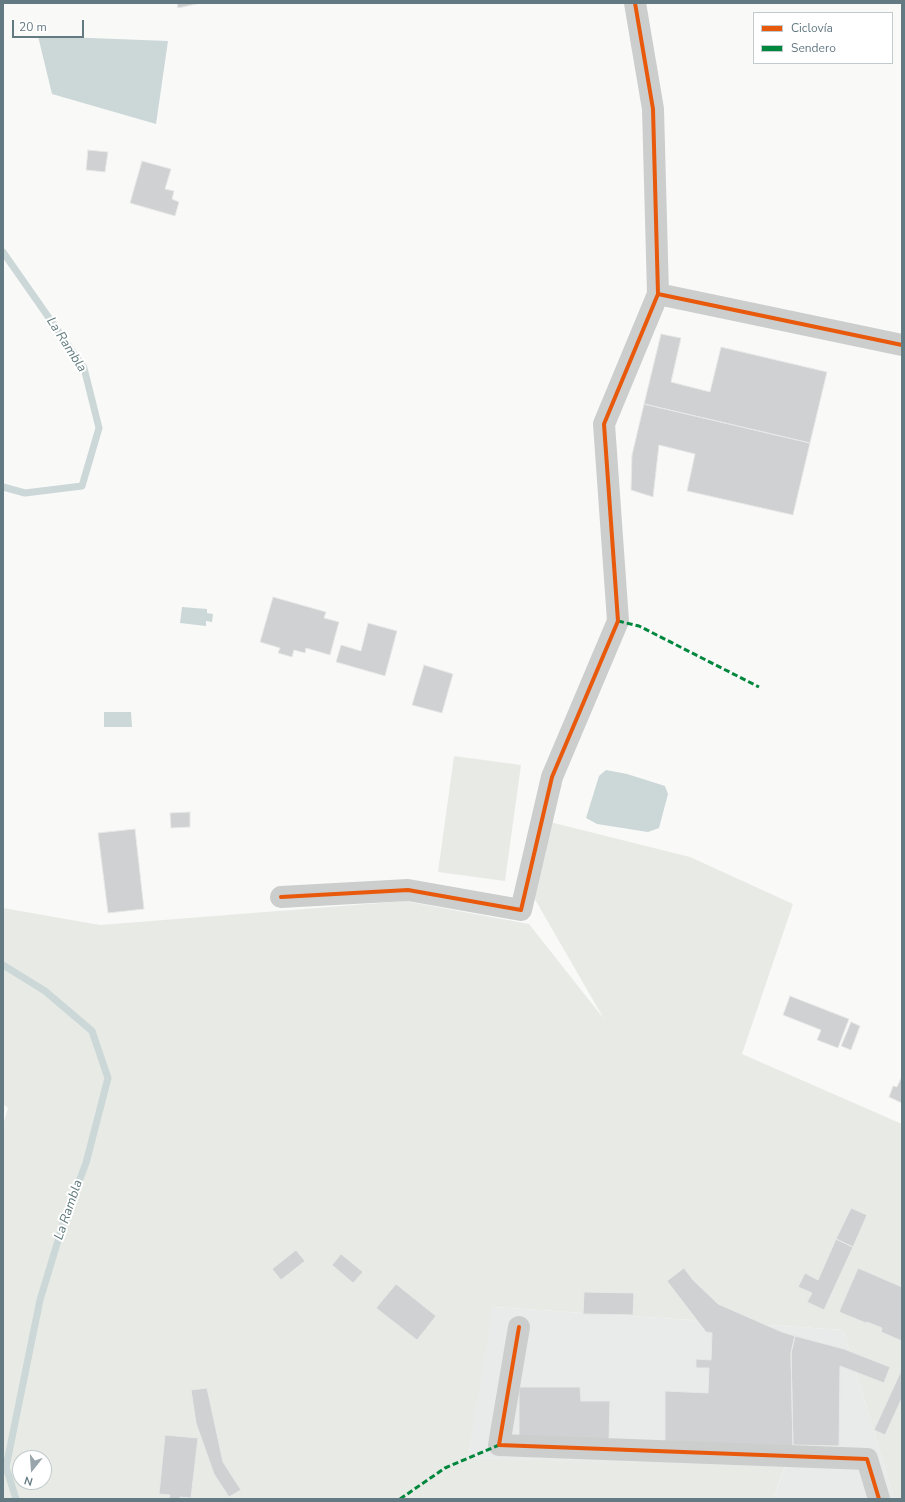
<!DOCTYPE html>
<meta charset="utf-8">
<style>
body{margin:0}
#map{position:relative;width:905px;height:1502px;overflow:hidden;background:#f9f9f8;font-family:"Nunito Sans",sans-serif}
canvas{display:block}
.frame{position:absolute;inset:0;border:4px solid #647a83;pointer-events:none}
.legend{position:absolute;left:753px;top:12px;width:140px;height:52px;box-sizing:border-box;background:#fff;border:1px solid #c1cacd;margin:0;padding:5px 7px;list-style:none;font-size:12px;color:#647a83}
.legend li{display:flex;align-items:center;gap:8px;height:20px}
.legend b{width:20px;border:1px solid #c1cacd}
.north{position:absolute;left:12px;top:1450px;width:40px;height:40px;box-sizing:border-box;background:#fff;border:1px solid #c1cacd;border-radius:50%;rotate:197deg;font-size:11px;font-weight:700;line-height:16px;text-align:center;color:#647a83}
.north::after{content:'';display:block;margin:auto;width:14px;height:18px;background:#98a6ac;clip-path:polygon(50% 0,100% 100%,50% 72%,0 100%)}
.scale{position:absolute;left:12px;top:20px;width:72px;height:18px;box-sizing:border-box;border:2px solid #647a83;border-top:0;padding-left:5px;font-size:12px;line-height:14px;white-space:nowrap;color:#647a83;-webkit-text-stroke:3px #fff;paint-order:stroke}
</style>
<div id="map">
<canvas width="905" height="1502"></canvas>
<div class="frame"></div>
<ul class="legend">
<li><b style="height:5px;background:#e8590c"></b>Ciclovía</li>
<li><b style="height:5px;background:#00873e"></b>Sendero</li>
</ul>
<div class="north">N</div>
<div class="scale">20 m</div>
</div>
<script>
const ctx = document.querySelector('canvas').getContext('2d');
ctx.lineJoin = 'round';
function paint(path, color) { ctx.fillStyle = color; ctx.fill(path, 'evenodd'); }
const poly = rows => new Path2D(rows.map(r => 'M' + r).join(''));
function stroke(path, color, width, dash) { ctx.strokeStyle = color; ctx.lineWidth = width; ctx.lineCap = dash ? 'butt' : 'round'; ctx.setLineDash(dash || []); ctx.stroke(path); }
function write(font, color, halo, rows, align = 'center') {
  ctx.font = font + ' "Nunito Sans",sans-serif'; ctx.lineWidth = 4; ctx.setLineDash([]); ctx.textBaseline = 'middle'; ctx.strokeStyle = halo; ctx.fillStyle = color; for (const [text, x, y, turn = 0] of rows) {
    ctx.save(); ctx.translate(x, y); ctx.rotate((+turn || 0) * Math.PI / 180); ctx.textAlign = isNaN(turn) ? turn : align; if (halo) ctx.strokeText(text, 0, 0); ctx.fillText(text, 0, 0); ctx.restore();
  }
}
const built = poly([
 [492,1307,843,1330,894,1499,773,1499,785,1467,468,1458]
]);
const green = poly([
 [454,756,521,765,505,881,438,872],
 [542,820,690,857,793,904,742,1054,902,1124,902,1499,894,1499,843,1330,493,1307,468,1458,785,1466,773,1499,3,1499,3,1125,8,1108,3,1104,3,908,100,925,405,901,529,924,604,1019,522,877],
 [20,1458,44,1458,44,1482,20,1482]
]);
const water = poly([
 [38,36,168,41,156,124,52,94],
 [182,607,207,609,207,613,213,614,212,622,206,621,206,626,180,623],
 [104,712,131,712,132,727,104,727],
 [606,770,627,774,665,786,668,794,659,828,648,832,597,824,586,818,599,776]
]);
const stream = poly([
 [3,252,84,368,99,428,82,486,25,493,3,487],
 [3,965,45,991,92,1031,108,1078,86,1163,63,1224,40,1300,6,1467,16,1499]
]);
const building = poly([
 [177,3,201,3,178,8,177,3],
 [88,150,108,152,105,172,86,170,88,150],
 [142,161,171,169,165,189,174,191,172,199,179,202,175,216,130,203,142,161],
 [661,334,681,338,671,382,710,392,721,347,827,372,810,443,644,404,661,334],
 [644,404,810,443,793,515,687,491,695,454,659,445,653,497,631,490,632,455,644,404],
 [273,597,326,612,324,618,339,622,330,655,306,648,305,653,294,650,292,657,278,653,280,648,260,642,273,597],
 [368,623,397,631,385,676,336,662,341,645,361,651,368,623],
 [424,665,453,674,442,713,412,705,424,665],
 [190,812,190,827,171,828,170,813,190,812],
 [135,829,144,909,108,913,98,833,135,829],
 [790,996,849,1019,838,1048,817,1040,821,1030,783,1015,790,996],
 [851,1022,860,1026,851,1050,841,1046,851,1022],
 [902,1076,902,1103,889,1097,893,1086,897,1087,902,1076],
 [851,1208,867,1215,853,1247,836,1239,851,1208],
 [836,1239,853,1247,824,1310,807,1302,812,1293,798,1287,805,1273,818,1280,836,1239],
 [296,1250,305,1261,281,1280,272,1269,296,1250],
 [341,1254,363,1272,353,1283,332,1265,341,1254],
 [684,1268,693,1280,718,1304,782,1332,795,1336,791,1353,793,1449,665,1446,665,1391,708,1393,709,1368,696,1368,696,1359,711,1360,712,1333,706,1332,667,1281,684,1268],
 [858,1268,902,1287,902,1341,881,1332,882,1328,867,1322,866,1323,839,1312,858,1268],
 [396,1284,436,1316,417,1340,376,1308,396,1284],
 [584,1292,634,1293,633,1315,583,1314,584,1292],
 [795,1336,844,1349,890,1367,884,1383,840,1366,839,1446,793,1445,791,1353,795,1336],
 [901,1371,902,1398,885,1435,874,1430,901,1371],
 [519,1387,580,1387,581,1401,610,1401,609,1439,519,1438,519,1387],
 [207,1388,223,1462,241,1490,229,1497,214,1474,196,1423,191,1390,207,1388],
 [165,1435,198,1438,191,1498,180,1497,180,1499,169,1499,170,1495,159,1494,165,1435]
]);
const minor = poly([
 [635,3,653,109,658,294],
 [281,897,408,890,521,910,552,777,618,621,604,424,658,294,902,345],
 [519,1327,499,1445,867,1459,879,1499]
]);
const quiet = poly([
 [618,621,639,626,759,687],
 [400,1499,445,1468,499,1445]
]);
const cycleway = poly([
 [635,3,653,109,658,294],
 [281,897,408,890,521,910,552,777,618,621,604,424,658,294,902,345],
 [519,1327,499,1445,867,1459,879,1499]
]);
const waterNames = [
 ["La Rambla",66,345,57],
 ["La Rambla",69,1210,-71]
];
paint(built, '#e9eaea');
paint(green, '#e8ebe5');
paint(water, '#ccd7d8');
stroke(stream, '#ccd7d8', 7);
paint(building, '#cfd1d2');
stroke(building, '#e8e8e8', 1);
stroke(minor, '#cccece', 22);
stroke(quiet, '#00873e', 3, [6, 3]);
stroke(cycleway, '#e8590c', 4);
write('italic 13px', '#5f797c', '#fff', waterNames);
</script>
